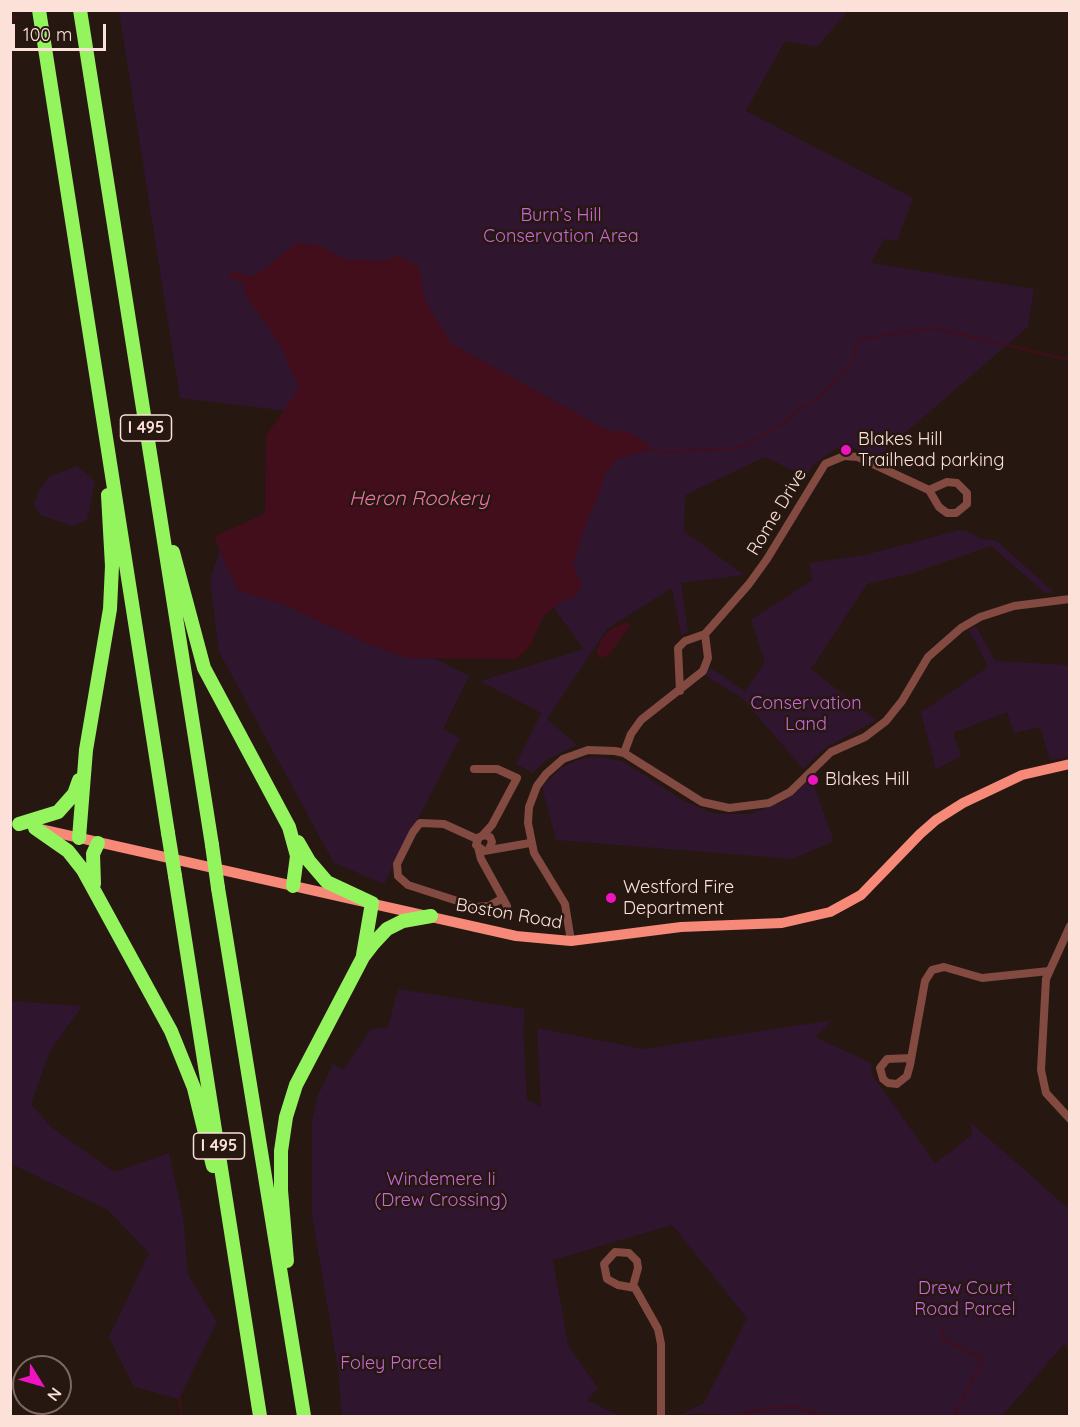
<!DOCTYPE html>
<meta charset="utf-8">
<style>
body{margin:0}
#map{position:relative;width:1080px;height:1427px;overflow:hidden;background:#261711;font-family:Quicksand,sans-serif}
canvas{display:block}
.frame{position:absolute;inset:0;border:12px solid #fce1d9;pointer-events:none}
.north{position:absolute;left:12px;top:1355px;width:60px;height:60px;box-sizing:border-box;background:#261711;border:2px solid #7c6861;border-radius:50%;rotate:127deg;font-size:16px;font-weight:700;line-height:24px;text-align:center;color:#fce1d9}
.north::after{content:'';display:block;margin:auto;width:21px;height:27px;background:#ef13c0;clip-path:polygon(50% 0,100% 100%,50% 72%,0 100%)}
.scale{position:absolute;left:12px;top:24px;width:94px;height:27px;box-sizing:border-box;border:3px solid #fce1d9;border-top:0;padding-left:8px;font-size:18px;line-height:21px;white-space:nowrap;color:#fce1d9;-webkit-text-stroke:4px #261711;paint-order:stroke}
</style>
<div id="map">
<canvas width="1080" height="1427"></canvas>
<div class="frame"></div>
<div class="north">N</div>
<div class="scale">100 m</div>
</div>
<script>
const ctx = document.querySelector('canvas').getContext('2d');
ctx.lineJoin = 'round';
function paint(path, color) { ctx.fillStyle = color; ctx.fill(path, 'evenodd'); }
const poly = rows => new Path2D(rows.map(r => 'M' + r).join(''));
function stroke(path, color, width, dash) { ctx.strokeStyle = color; ctx.lineWidth = width; ctx.lineCap = dash ? 'butt' : 'round'; ctx.setLineDash(dash || []); ctx.stroke(path); }
function write(font, color, halo, rows, align = 'center') {
  ctx.font = font + ' Quicksand,sans-serif'; ctx.lineWidth = 5; ctx.setLineDash([]); ctx.textBaseline = 'middle'; ctx.strokeStyle = halo; ctx.fillStyle = color; for (const [text, x, y, turn = 0] of rows) {
    ctx.save(); ctx.translate(x, y); ctx.rotate((+turn || 0) * Math.PI / 180); ctx.textAlign = isNaN(turn) ? turn : align; if (halo) ctx.strokeText(text, 0, 0); ctx.fillText(text, 0, 0); ctx.restore();
  }
}
const green = poly([
 [119,11,848,11,817,47,785,41,746,111,913,198,897,241,884,239,871,263,1034,289,1028,327,877,457,852,447,837,448,814,464,806,477,765,457,685,495,684,531,744,575,681,583,688,632,681,635,672,588,607,629,547,719,577,745,546,760,533,773,516,764,541,713,480,681,584,649,474,500,519,439,180,398],
 [77,466,95,481,87,520,72,526,40,515,34,505,39,490,50,476],
 [959,530,967,531,981,539,996,540,1055,593,1045,593,991,546,910,574,867,584,811,669,876,720,824,749,803,769,742,698,706,676,709,667,745,691,765,662,751,620,812,580,809,563,865,555],
 [221,546,469,676,443,729,460,738,384,884,334,863,219,652,210,580],
 [976,626,995,661,1069,665,1069,757,1050,760,1040,727,1014,733,1007,712,953,733,961,756,936,770,921,712,988,667,969,630],
 [599,757,623,761,684,801,716,814,750,814,785,801,811,778,834,841,792,859,556,840,542,787,562,767,584,758],
 [398,989,525,1009,523,1028,527,1099,541,1107,537,1028,644,1049,833,1020,815,1037,871,1063,873,1076,935,1163,972,1135,971,1123,1069,1209,1069,1349,1064,1344,1002,1416,747,1416,698,1413,678,1416,704,1403,747,1318,672,1225,553,1260,568,1345,598,1388,587,1400,620,1416,342,1416,338,1369,312,1215,312,1120,318,1095,333,1064,343,1070,371,1029,388,1027],
 [10,1001,82,1006,49,1053,31,1104,51,1127,114,1172,169,1153,183,1216,188,1275,217,1322,179,1399,134,1387,109,1337,149,1253,108,1210,11,1164]
]);
const water = poly([
 [297,243,322,246,343,259,385,261,397,255,419,267,426,303,452,344,609,431,627,431,649,445,646,451,619,458,605,474,599,494,582,534,573,564,582,587,572,599,563,600,542,618,531,645,516,659,407,658,364,642,280,603,238,591,214,537,265,513,266,436,299,387,280,345,244,293,246,288,241,281,231,279,230,272,254,276],
 [628,622,630,626,609,655,600,658,597,654,597,649,603,637,612,628]
]);
const stream = poly([
 [10,18,20,16],
 [649,449,663,452,736,448,748,444,784,423,796,411,820,397,854,359,856,343,867,338,933,328,1070,360],
 [945,1327,941,1332,942,1338,983,1359,954,1416],
 [179,1399,182,1416],
 [737,1416,764,1408,797,1407,824,1416]
]);
const street = poly([
 [680,691,678,648,685,641,705,634,749,584,767,559,825,464,844,456,858,457,929,490,939,507,947,513,956,513,967,504,967,493,957,483,947,482,929,490],
 [624,753,631,734,641,720,703,671,708,658,705,634],
 [474,769,497,769,517,778,492,825,483,835],
 [477,839,444,824,420,823,413,832,397,864,398,876,408,885,476,907,489,906,503,898],
 [478,847,481,859,507,906],
 [489,849,492,842,490,837,485,835,479,837,476,845,484,851,530,843],
 [1070,926,1046,979,1041,1070,1046,1093,1070,1119],
 [571,941,565,904,534,853,528,823,529,807,537,786,546,774,563,759,588,750,615,751,624,753,702,802,729,808,769,803,790,792,831,752,865,737,886,721,902,701,928,657,961,628,980,617,1014,606,1070,599],
 [911,1058,887,1059,880,1068,883,1079,888,1083,897,1084,907,1076,910,1065,925,981,932,970,944,967,982,978,1049,971],
 [633,1286,638,1268,637,1261,629,1253,615,1252,604,1264,607,1279,618,1285,635,1288,658,1329,661,1344,661,1416]
]);
const secondary = poly([
 [40,829,516,936,571,941,681,927,782,923,830,912,861,895,920,834,936,820,963,803,1022,775,1070,764]
]);
const highway = poly([
 [39,10,168,833],
 [80,10,212,845],
 [173,552,204,668,289,827,297,856,293,886],
 [19,824,58,812,74,794,79,780],
 [35,828,68,851,83,870,171,1031,194,1088,213,1166],
 [79,838,86,750,110,609,112,566,108,495],
 [298,842,309,861,327,882,372,903,363,955],
 [175,876,260,1416],
 [94,884,93,854,98,843],
 [218,888,304,1416],
 [287,1261,281,1190,281,1151,286,1117,296,1085,363,957,373,944,387,929,403,921,431,916]
]);
const highwayBridge = poly([
 [168,833,175,876],
 [212,845,218,888]
]);
const markers = [
 [846,450,6,"#ef13c0"],
 [813,780,6,"#ef13c0"],
 [611,898,6,"#ef13c0"]
];
const shields = [
 [146,428,51],
 [219,1146,51]
];
const shieldNames = [
 ["I 495",146,428],
 ["I 495",219,1146]
];
const parkNames = [
 ["Burn’s Hill",561,216],
 ["Conservation Area",561,237],
 ["Conservation",806,704],
 ["Land",806,725],
 ["Windemere Ii",441,1180],
 ["(Drew Crossing)",441,1201],
 ["Drew Court",965,1289],
 ["Road Parcel",965,1310],
 ["Foley Parcel",391,1364]
];
const poiNames = [
 ["Blakes Hill",858,440],
 ["Trailhead parking",858,461],
 ["Blakes Hill",825,780],
 ["Westford Fire",623,888],
 ["Department",623,909]
];
const streetNames = [
 ["Rome Drive",777,512,-59],
 ["Boston Road",509,914,10]
];
const waterNames = [
 ["Heron Rookery",419,499]
];
paint(green, '#30152e');
paint(water, '#420e1b');
stroke(stream, '#420e1b', 2);
stroke(street, '#824a40', 8);
stroke(secondary, '#f68977', 10);
stroke(highway, '#94f45d', 14);
stroke(highwayBridge, '#94f45d', 14);
for (const [x, y, r, color] of markers) { const dot = new Path2D(); dot.arc(x, y, r, 0, 2 * Math.PI); ctx.fillStyle = color; ctx.fill(dot); stroke(dot, '#261711', 2); }
for (const [x, y, w] of shields) { const box = new Path2D(); box.roundRect(x - w / 2, y - 13, w, 26, 4.5); ctx.fillStyle = '#261711'; ctx.fill(box); stroke(box, '#fce1d9', 1.5); }
write('bold 16px', '#fce1d9', null, shieldNames);
write('18px', '#c969d8', '#261711', parkNames);
write('18px', '#fce1d9', '#261711', poiNames, 'left');
write('18px', '#fce1d9', '#261711', streetNames);
write('italic 20px', '#f56fa8', '#261711', waterNames);
</script>
